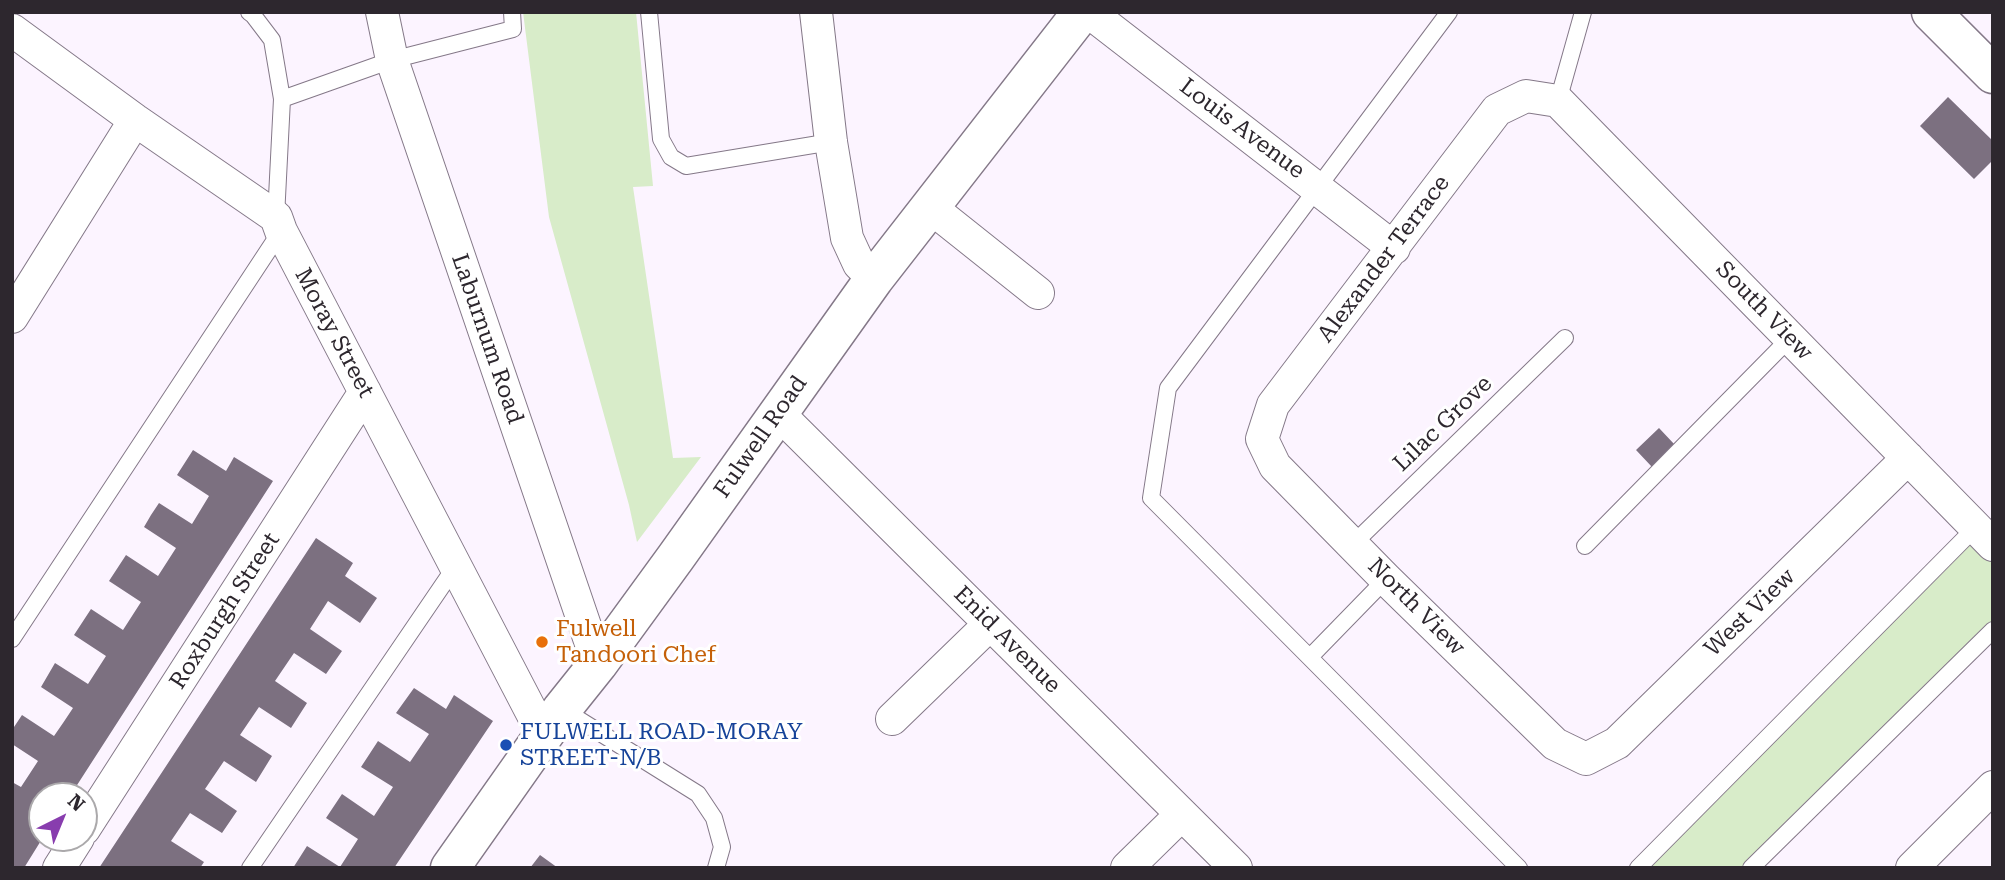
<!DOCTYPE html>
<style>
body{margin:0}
#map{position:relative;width:2005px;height:880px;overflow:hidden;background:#fcf4ff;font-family:"Roboto Serif",serif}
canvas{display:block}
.frame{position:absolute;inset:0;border:14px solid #2d272e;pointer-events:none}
.north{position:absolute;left:28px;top:782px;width:70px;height:70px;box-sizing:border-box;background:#fff;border:2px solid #aba9ab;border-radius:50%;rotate:43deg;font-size:19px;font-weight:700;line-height:28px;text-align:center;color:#2d272e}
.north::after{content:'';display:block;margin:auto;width:24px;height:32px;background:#883dae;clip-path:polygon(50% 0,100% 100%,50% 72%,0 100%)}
</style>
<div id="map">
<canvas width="2005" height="880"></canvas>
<div class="frame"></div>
<div class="north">N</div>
</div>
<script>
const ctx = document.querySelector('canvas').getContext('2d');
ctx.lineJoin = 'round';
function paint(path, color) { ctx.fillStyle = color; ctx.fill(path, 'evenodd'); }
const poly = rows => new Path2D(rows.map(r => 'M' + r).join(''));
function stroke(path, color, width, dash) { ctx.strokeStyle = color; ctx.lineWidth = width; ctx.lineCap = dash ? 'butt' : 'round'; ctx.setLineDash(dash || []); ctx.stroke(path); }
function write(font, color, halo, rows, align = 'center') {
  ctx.font = font + ' "Roboto Serif",serif'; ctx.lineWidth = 6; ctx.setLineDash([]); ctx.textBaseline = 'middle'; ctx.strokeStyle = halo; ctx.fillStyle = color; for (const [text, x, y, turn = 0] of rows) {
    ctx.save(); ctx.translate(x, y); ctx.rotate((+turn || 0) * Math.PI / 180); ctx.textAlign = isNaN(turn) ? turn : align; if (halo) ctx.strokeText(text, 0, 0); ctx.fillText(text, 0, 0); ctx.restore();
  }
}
const green = poly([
 [523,12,636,12,653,186,633,187,673,458,701,457,637,542,629,505,549,217],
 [1976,527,1993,545,1993,630,1751,868,1638,868]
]);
const building = poly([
 [1948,97,1993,141,1993,160,1974,179,1920,126],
 [1659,428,1675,445,1652,467,1636,450],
 [193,450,226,471,234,457,273,481,70,796,42,796,42,839,24,868,12,868,12,782,21,787,38,761,12,744,12,730,22,715,54,736,63,723,73,708,41,687,55,663,88,684,106,656,74,635,91,609,123,630,141,602,109,581,126,555,158,576,176,548,144,527,151,515,159,503,192,524,209,496,177,475],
 [316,538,353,563,345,576,377,598,360,623,328,601,310,629,342,651,326,674,294,653,275,681,307,703,291,728,259,707,240,735,272,756,256,782,224,761,205,789,237,811,222,833,190,813,171,841,204,862,200,868,158,868,156,866,155,868,99,868],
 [414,688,446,709,454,695,493,721,394,868,293,868,307,846,340,867,358,839,326,818,342,794,374,816,393,787,361,767,378,741,410,762,429,734,396,713],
 [540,855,558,868,530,868]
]);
const service = poly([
 [249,12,253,15,272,40,282,99,276,217],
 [649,12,661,139,671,157,686,166,831,142],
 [1449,12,1168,388,1151,498,1519,868],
 [282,99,392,60,513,29,512,12],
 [1558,101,1583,12],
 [1353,544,1565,338],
 [1585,546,1790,338],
 [12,639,281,231],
 [1310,657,1386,579],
 [562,709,698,794,714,818,722,847,716,868],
 [250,868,455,567],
 [1638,868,1976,527],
 [1751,868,1993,630]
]);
const minor = poly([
 [382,12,392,60,598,664],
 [816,12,831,142,847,238,859,264,874,279],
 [1089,12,1394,248],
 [12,30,135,120,276,217,281,231,544,736],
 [930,207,1038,293],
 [12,317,135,120],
 [778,413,1236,868],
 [1908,458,1617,743,1586,759,1555,744,1386,579,1275,466,1262,439,1273,405,1497,110,1526,96,1558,101,1993,545],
 [892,719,990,624],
 [84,829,365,392],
 [59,868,78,838],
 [1127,868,1181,815],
 [1912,868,1993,787]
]);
const tertiary = poly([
 [1931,12,1993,74],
 [450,868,562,709,598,664,676,557,874,279,1082,12]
]);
const markers = [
 [542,642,7,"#e8710a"],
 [506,745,7,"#1a4fb4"]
];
const streetNames = [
 ["Louis Avenue",1242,129,37],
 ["Alexander Terrace",1384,259,-53],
 ["South View",1764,311,46],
 ["Moray Street",334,333,62],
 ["Laburnum Road",487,339,71],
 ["Lilac Grove",1443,424,-44],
 ["Fulwell Road",761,437,-55],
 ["North View",1416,607,45],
 ["Roxburgh Street",225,611,-57],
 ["West View",1750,613,-44],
 ["Enid Avenue",1007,640,45]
];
const foodNames = [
 ["Fulwell",556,629],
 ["Tandoori Chef",556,655]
];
const transitNames = [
 ["FULWELL ROAD-MORAY",520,732],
 ["STREET-N/B",520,758]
];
paint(green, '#d8ecc9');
paint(building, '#7c7080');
stroke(service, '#847888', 18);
stroke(minor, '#847888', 34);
stroke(tertiary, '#847888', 41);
stroke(service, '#fff', 16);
stroke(minor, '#fff', 32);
stroke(tertiary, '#fff', 38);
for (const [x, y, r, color] of markers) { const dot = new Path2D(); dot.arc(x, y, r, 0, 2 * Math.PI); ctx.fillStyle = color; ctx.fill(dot); stroke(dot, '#fff', 2.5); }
write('23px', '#2d272e', '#fff', streetNames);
write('23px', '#c56008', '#fff', foodNames, 'left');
write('23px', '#164399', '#fff', transitNames, 'left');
</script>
